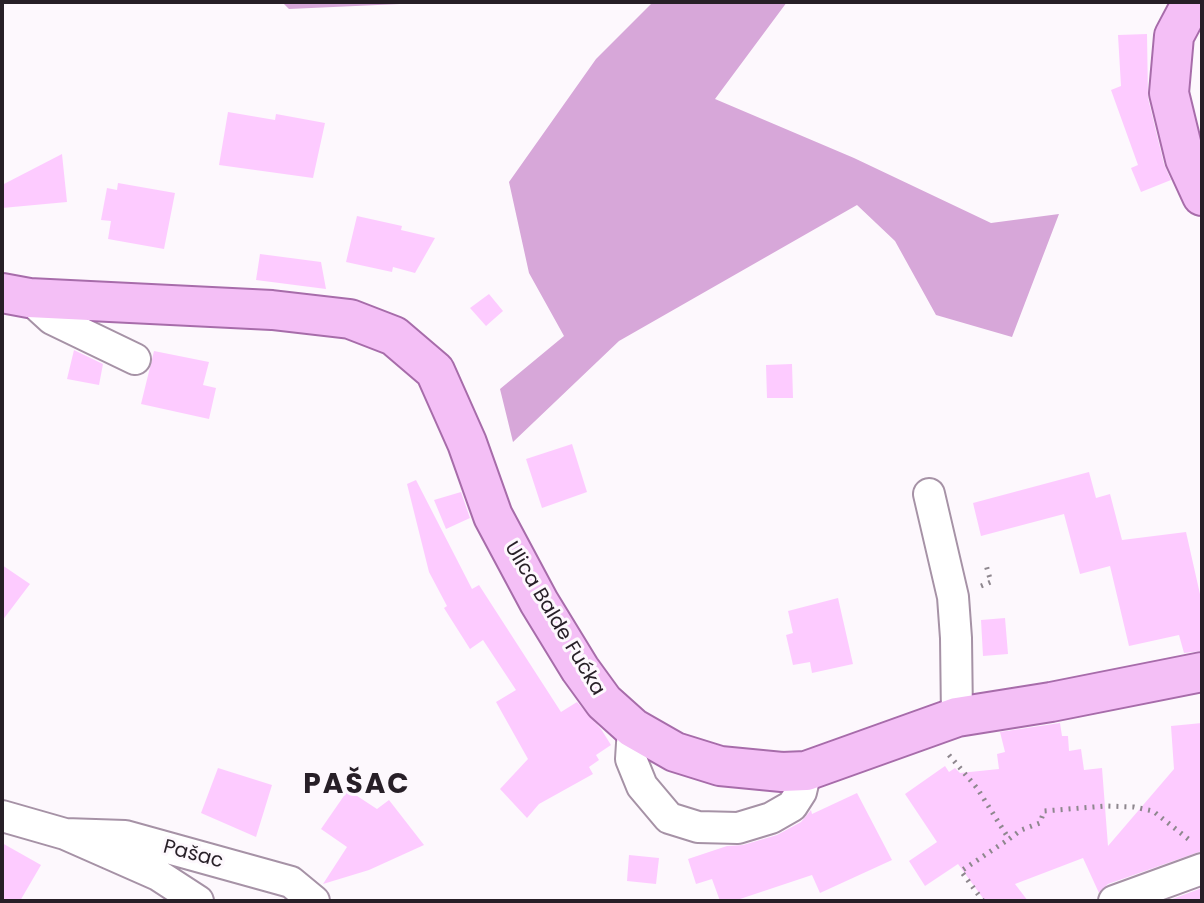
<!DOCTYPE html>
<meta charset="utf-8">
<style>
body{margin:0}
#map{position:relative;width:1204px;height:903px;overflow:hidden;background:#fdf8fd;font-family:Poppins,sans-serif}
canvas{display:block}
.frame{position:absolute;inset:0;border:4px solid #271f27;pointer-events:none}
</style>
<div id="map">
<canvas width="1204" height="903"></canvas>
<div class="frame"></div>
</div>
<script>
const ctx = document.querySelector('canvas').getContext('2d');
ctx.lineJoin = 'round';
function paint(path, color) { ctx.fillStyle = color; ctx.fill(path, 'evenodd'); }
const poly = rows => new Path2D(rows.map(r => 'M' + r).join(''));
function stroke(path, color, width, dash) { ctx.strokeStyle = color; ctx.lineWidth = width; ctx.lineCap = dash ? 'butt' : 'round'; ctx.setLineDash(dash || []); ctx.stroke(path); }
function write(font, color, halo, rows, align = 'center') {
  ctx.font = font + ' Poppins,sans-serif'; ctx.lineWidth = 6; ctx.setLineDash([]); ctx.textBaseline = 'middle'; ctx.strokeStyle = halo; ctx.fillStyle = color; for (const [text, x, y, turn = 0] of rows) {
    ctx.save(); ctx.translate(x, y); ctx.rotate((+turn || 0) * Math.PI / 180); ctx.textAlign = isNaN(turn) ? turn : align; if (halo) ctx.strokeText(text, 0, 0); ctx.fillText(text, 0, 0); ctx.restore();
  }
}
const forest = poly([
 [282,2,444,2,289,9],
 [653,2,787,2,715,99,854,158,991,223,1059,214,1012,337,936,315,895,241,857,205,619,341,513,442,500,389,564,336,529,273,509,182,596,59]
]);
const building = poly([
 [1147,34,1148,98,1164,164,1171,180,1141,192,1131,168,1138,165,1111,90,1121,86,1118,35],
 [228,112,275,120,276,114,325,123,313,178,219,165],
 [62,154,67,202,2,208,2,185],
 [118,183,175,193,164,249,108,239,111,221,101,220,107,188,117,190],
 [357,216,402,226,401,230,435,238,415,273,393,267,392,272,346,262],
 [260,254,321,262,326,289,256,280],
 [489,294,503,311,486,326,470,308],
 [74,350,103,364,99,385,67,379],
 [154,351,209,362,203,385,216,388,209,419,141,404],
 [792,364,793,398,767,398,766,365],
 [572,444,587,492,542,508,526,459],
 [1089,472,1096,498,1110,494,1122,540,1186,532,1202,603,1202,651,1184,653,1179,635,1129,646,1110,566,1080,574,1064,514,981,536,973,503],
 [416,480,472,589,479,585,561,712,577,702,601,729,611,745,596,755,599,760,589,767,593,774,539,804,527,818,500,789,528,759,496,702,516,690,483,640,470,649,444,608,447,606,429,572,407,484],
 [461,492,470,518,446,529,434,500],
 [2,565,30,584,2,621],
 [838,598,853,664,812,673,810,662,793,665,786,635,793,633,788,611],
 [1005,618,1008,654,983,656,981,620],
 [1060,723,1062,736,1068,736,1069,751,1081,749,1084,770,1102,768,1108,846,1174,769,1171,726,1202,723,1202,851,1108,884,1099,893,1083,858,1015,884,1028,901,985,901,958,864,925,886,909,861,937,842,905,794,945,766,949,772,955,768,960,773,999,769,997,754,1005,752,1000,732],
 [218,768,272,785,256,837,201,813],
 [348,790,377,809,389,800,424,845,369,870,323,884,347,847,321,829],
 [857,793,892,860,820,893,812,875,734,901,720,901,712,879,696,884,688,859,727,846,743,845,777,835,801,822,811,810,812,814],
 [2,843,41,865,20,901,2,901],
 [629,855,659,858,656,884,627,881],
 [1202,888,1202,901,1167,901]
]);
const path = poly([
 [981,586,991,582,986,565],
 [949,755,977,788,1009,839,1021,830,1040,823,1044,811,1106,806,1134,807,1153,811,1192,842],
 [983,901,961,871,1009,839]
]);
const minor = poly([
 [29,298,52,319,135,359],
 [929,494,953,597,956,638,957,717],
 [633,728,631,759,642,786,669,818,698,827,738,828,771,818,792,806,801,792,806,771],
 [2,816,65,834,158,875,198,901],
 [65,834,125,836,291,882,314,901],
 [1114,901,1202,869]
]);
const major = poly([
 [1192,2,1174,36,1169,93,1185,159,1202,196],
 [2,293,29,298,272,310,350,319,394,336,435,371,467,443,493,516,539,602,580,669,604,702,633,728,675,752,720,766,782,772,806,771,957,717,1051,702,1202,672]
]);
const streetNames = [
 ["Ulica Balde Fućka",554,619,59],
 ["Pašac",193,855,15]
];
const districtNames = [
 ["PAŠAC",357,786]
];
paint(forest, '#d7a7d9');
paint(building, '#fdcbff');
stroke(minor, '#a692a6', 34);
stroke(major, '#a76caa', 42);
stroke(path, '#8e878e', 5, [2, 6]);
stroke(minor, '#fff', 30);
stroke(major, '#f4bff6', 38);
write('20px', '#271f27', '#fdf8fd', streetNames);
ctx.letterSpacing = '2px';
write('bold 28px', '#271f27', '#fdf8fd', districtNames);
ctx.letterSpacing = '0px';
</script>
